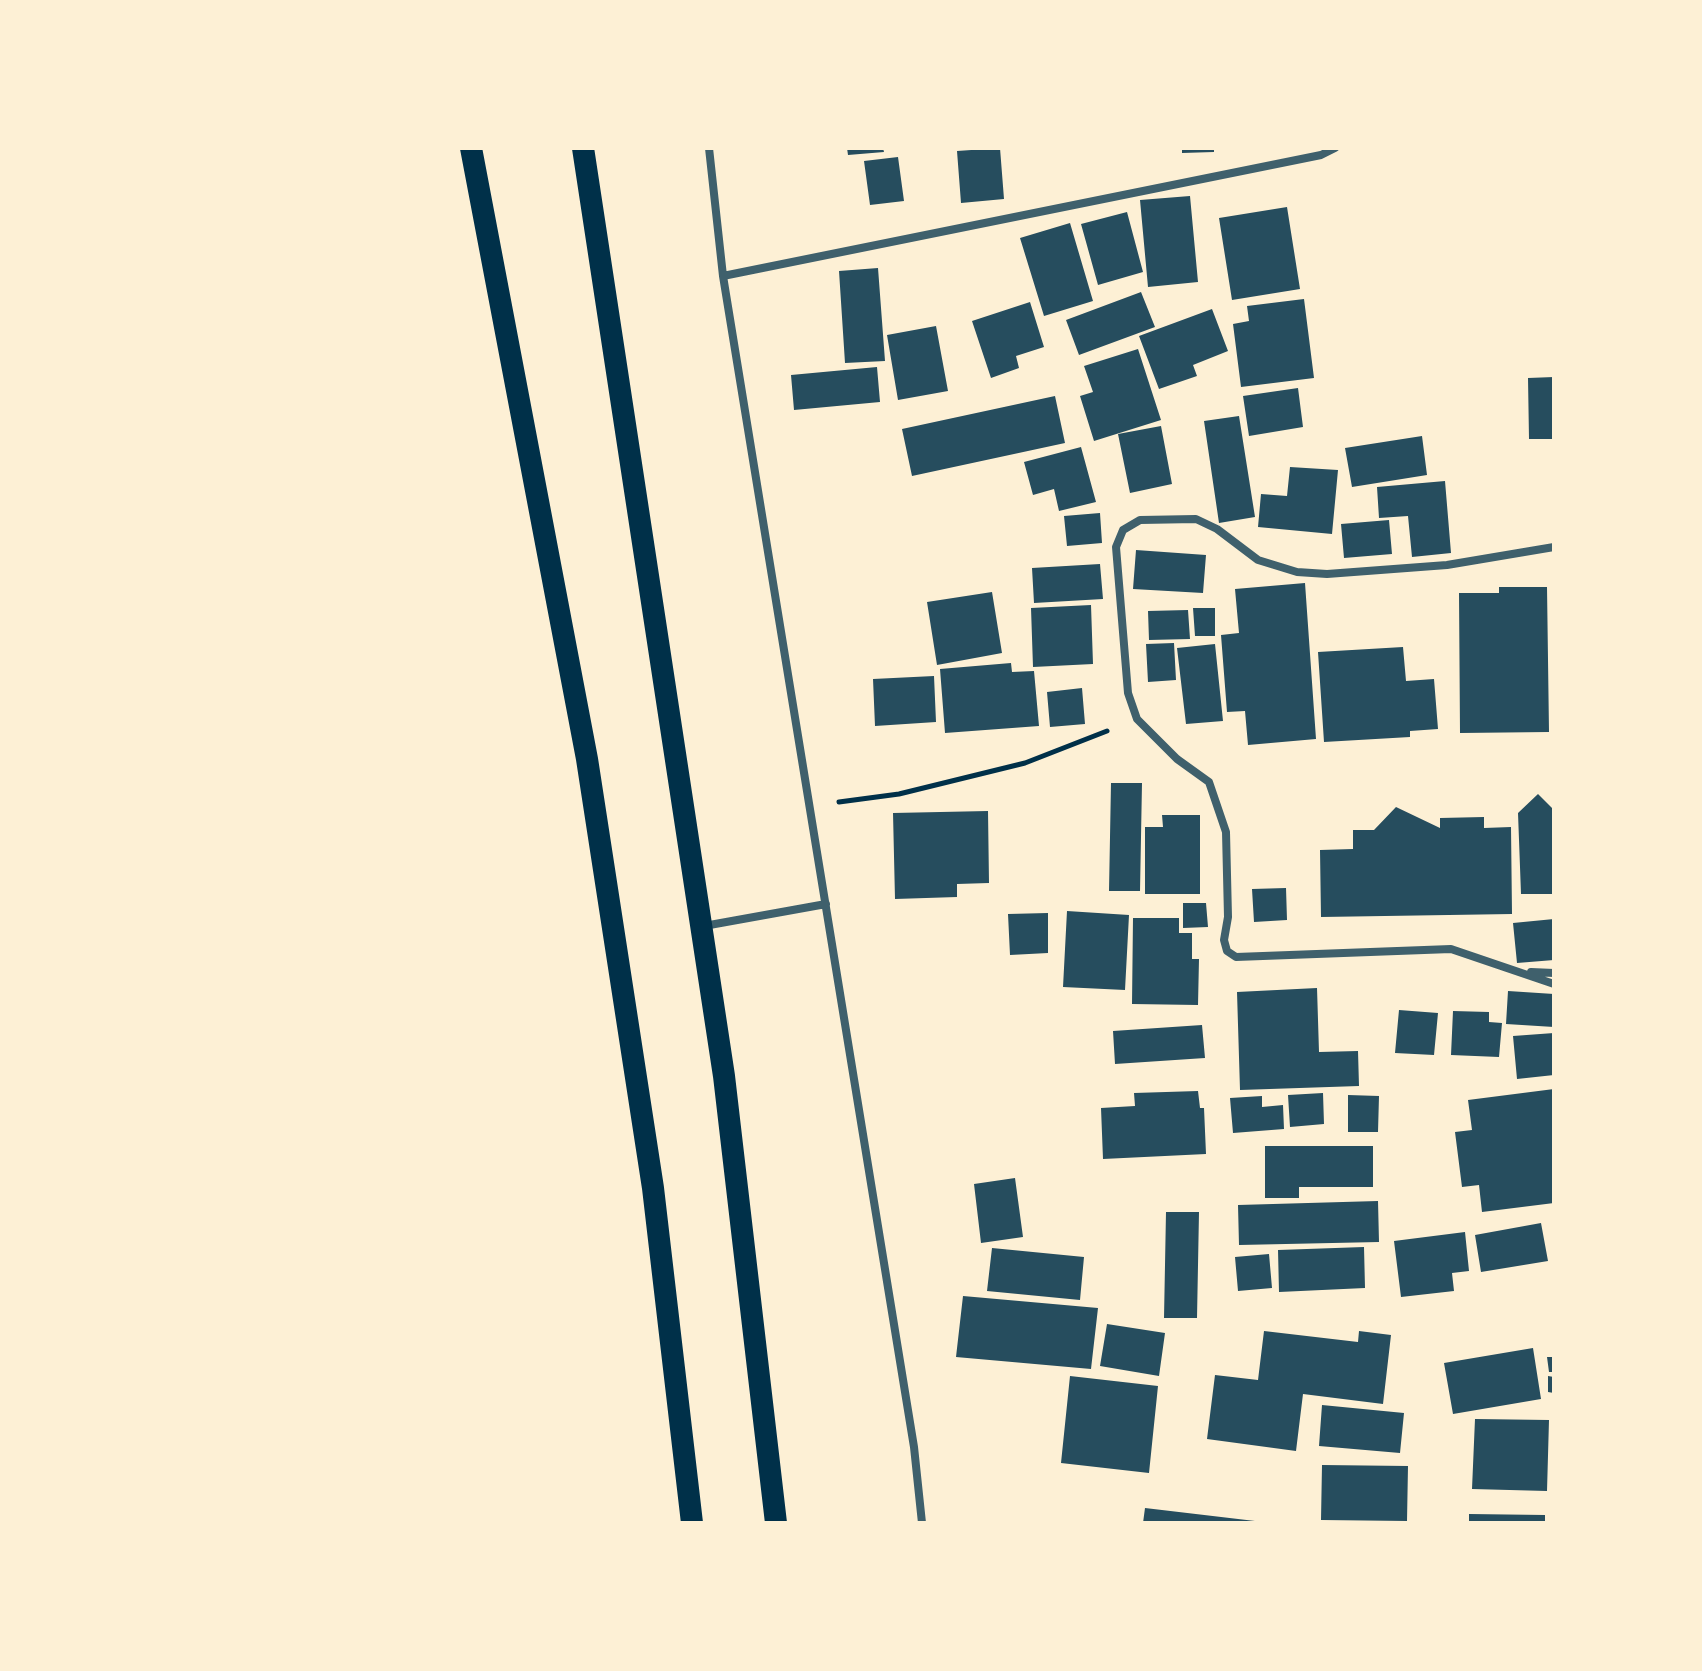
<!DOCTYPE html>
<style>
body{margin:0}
#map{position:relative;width:1702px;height:1671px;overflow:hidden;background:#fdf0d5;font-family:"Roboto Serif",serif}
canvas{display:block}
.frame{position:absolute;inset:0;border:150px solid #fdf0d5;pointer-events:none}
</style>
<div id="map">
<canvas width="1702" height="1671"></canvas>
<div class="frame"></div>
</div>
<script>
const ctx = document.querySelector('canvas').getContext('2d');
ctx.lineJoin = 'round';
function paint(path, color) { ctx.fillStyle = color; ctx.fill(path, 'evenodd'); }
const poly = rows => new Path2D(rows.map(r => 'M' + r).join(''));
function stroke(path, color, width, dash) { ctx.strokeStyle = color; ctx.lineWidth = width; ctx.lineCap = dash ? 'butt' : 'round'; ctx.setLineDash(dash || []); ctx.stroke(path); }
const building = poly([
 [847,148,883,148,884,152,848,155],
 [1000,148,1004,199,961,203,957,151],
 [1182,148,1214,148,1214,152,1182,153],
 [898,157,904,201,870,205,864,161],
 [1190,196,1198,282,1148,287,1140,200],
 [1287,207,1300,289,1232,300,1219,218],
 [1127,212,1143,272,1098,285,1081,224],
 [1070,223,1093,301,1044,316,1020,238],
 [878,268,885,361,845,363,839,271],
 [1141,292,1155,327,1079,355,1066,320],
 [1304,299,1314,378,1241,387,1233,324,1249,321,1247,306],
 [1030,302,1044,347,1016,356,1019,368,991,378,972,321],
 [1212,309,1228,351,1193,365,1197,376,1159,389,1139,336],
 [936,326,948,391,898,400,887,335],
 [1138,349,1161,420,1094,441,1080,396,1093,392,1084,366],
 [877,367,880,402,794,410,791,375],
 [1554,377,1554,439,1529,439,1528,378],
 [1298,388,1303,427,1249,436,1243,396],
 [1055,396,1065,443,912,476,902,429],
 [1239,416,1255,517,1219,523,1204,421],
 [1161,426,1172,484,1130,493,1118,434],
 [1422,436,1427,475,1352,487,1345,448],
 [1081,447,1096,502,1059,511,1054,489,1033,495,1024,462],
 [1290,467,1338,470,1332,534,1258,527,1261,494,1287,496],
 [1445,481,1451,553,1412,557,1408,516,1379,518,1377,487],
 [1100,513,1102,543,1067,546,1064,516],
 [1389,520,1392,554,1344,558,1341,524],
 [1136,550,1206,555,1203,593,1133,589],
 [1100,564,1103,599,1034,603,1032,568],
 [1305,583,1316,739,1248,745,1245,711,1227,712,1221,635,1239,633,1235,589],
 [1499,587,1547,587,1549,732,1460,733,1459,593,1499,593],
 [992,592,1002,653,937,665,927,602],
 [1091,605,1093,664,1033,667,1031,608],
 [1193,608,1215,608,1215,636,1195,636],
 [1188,610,1190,639,1149,640,1148,611],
 [1174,643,1176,680,1148,682,1146,644],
 [1215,644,1223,721,1186,724,1177,648],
 [1403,647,1406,681,1434,679,1438,729,1410,731,1410,737,1324,742,1318,652],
 [1011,663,1012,672,1034,671,1039,726,945,733,940,669],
 [934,676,936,722,875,726,873,679],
 [1082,688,1085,724,1050,727,1047,692],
 [1111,783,1142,783,1140,891,1109,891],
 [1538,794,1554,810,1554,894,1521,894,1518,813],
 [1396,807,1440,828,1440,818,1484,817,1484,828,1511,827,1512,914,1321,917,1320,850,1353,849,1353,830,1374,830],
 [988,811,989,883,957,884,957,897,895,899,893,813],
 [1162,815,1200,815,1200,894,1145,894,1145,827,1163,827],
 [1286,888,1287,920,1254,922,1252,889],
 [1183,903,1206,903,1208,927,1183,928],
 [1067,911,1129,915,1125,990,1063,987],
 [1048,913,1048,953,1010,955,1008,914],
 [1133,918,1179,918,1179,933,1192,933,1192,959,1199,959,1198,1005,1132,1004],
 [1554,919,1554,960,1517,963,1513,923],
 [1317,988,1319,1052,1358,1051,1359,1086,1240,1090,1237,992],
 [1508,991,1554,994,1554,1027,1506,1024],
 [1399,1010,1438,1013,1434,1055,1395,1053],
 [1453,1011,1489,1012,1489,1022,1502,1023,1499,1057,1451,1055],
 [1202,1025,1205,1058,1115,1064,1113,1031],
 [1554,1033,1554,1075,1517,1079,1513,1036],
 [1554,1089,1554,1203,1482,1212,1479,1185,1462,1187,1455,1132,1472,1130,1468,1100],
 [1198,1091,1200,1108,1204,1108,1206,1154,1103,1159,1101,1108,1135,1106,1134,1093],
 [1323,1093,1324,1124,1290,1127,1288,1095],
 [1348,1095,1379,1096,1378,1132,1348,1132],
 [1262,1096,1262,1107,1283,1105,1284,1129,1233,1133,1230,1098],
 [1265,1146,1373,1146,1373,1187,1299,1187,1299,1198,1265,1198],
 [1015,1178,1023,1237,981,1243,974,1184],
 [1378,1201,1379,1242,1239,1245,1238,1205],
 [1166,1212,1199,1212,1197,1318,1164,1318],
 [1541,1223,1548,1261,1481,1272,1475,1235],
 [1465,1232,1469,1271,1452,1273,1454,1291,1401,1297,1394,1241],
 [1364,1247,1365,1288,1279,1292,1278,1250],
 [992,1248,1084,1257,1080,1300,987,1291],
 [1269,1254,1272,1288,1238,1291,1235,1257],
 [963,1296,1098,1308,1091,1369,956,1357],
 [1107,1324,1165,1333,1159,1376,1100,1366],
 [1264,1331,1358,1342,1359,1331,1391,1335,1383,1404,1303,1394,1296,1451,1207,1439,1215,1375,1258,1380],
 [1533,1348,1541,1399,1453,1414,1444,1363],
 [1547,1357,1554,1357,1554,1372,1549,1372],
 [1070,1376,1158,1386,1149,1473,1061,1463],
 [1548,1376,1554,1377,1554,1393,1548,1392],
 [1322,1405,1404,1413,1400,1453,1319,1446],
 [1475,1419,1549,1420,1547,1491,1472,1489],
 [1322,1465,1408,1466,1407,1521,1321,1520],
 [1145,1508,1255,1521,1255,1523,1143,1523],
 [1469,1514,1545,1515,1545,1523,1469,1523]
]);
const path = poly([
 [839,802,899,794,1025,763,1107,731]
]);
const minor = poly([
 [709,148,723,276,914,1447,922,1523],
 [723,276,1321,155,1335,148],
 [1554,547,1447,565,1327,574,1297,572,1258,560,1217,529,1196,519,1140,520,1123,530,1116,547,1128,693,1137,719,1177,759,1209,782,1226,832,1228,917,1224,940,1227,951,1236,957,1451,949,1554,984],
 [704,926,826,904],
 [1531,972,1554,973]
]);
const trunk = poly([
 [471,148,587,759,653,1188,692,1523],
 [583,148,724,1076,776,1523]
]);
paint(building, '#264d5e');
stroke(path, '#003049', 5);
stroke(minor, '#3f606c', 8);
stroke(trunk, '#003049', 22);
</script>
